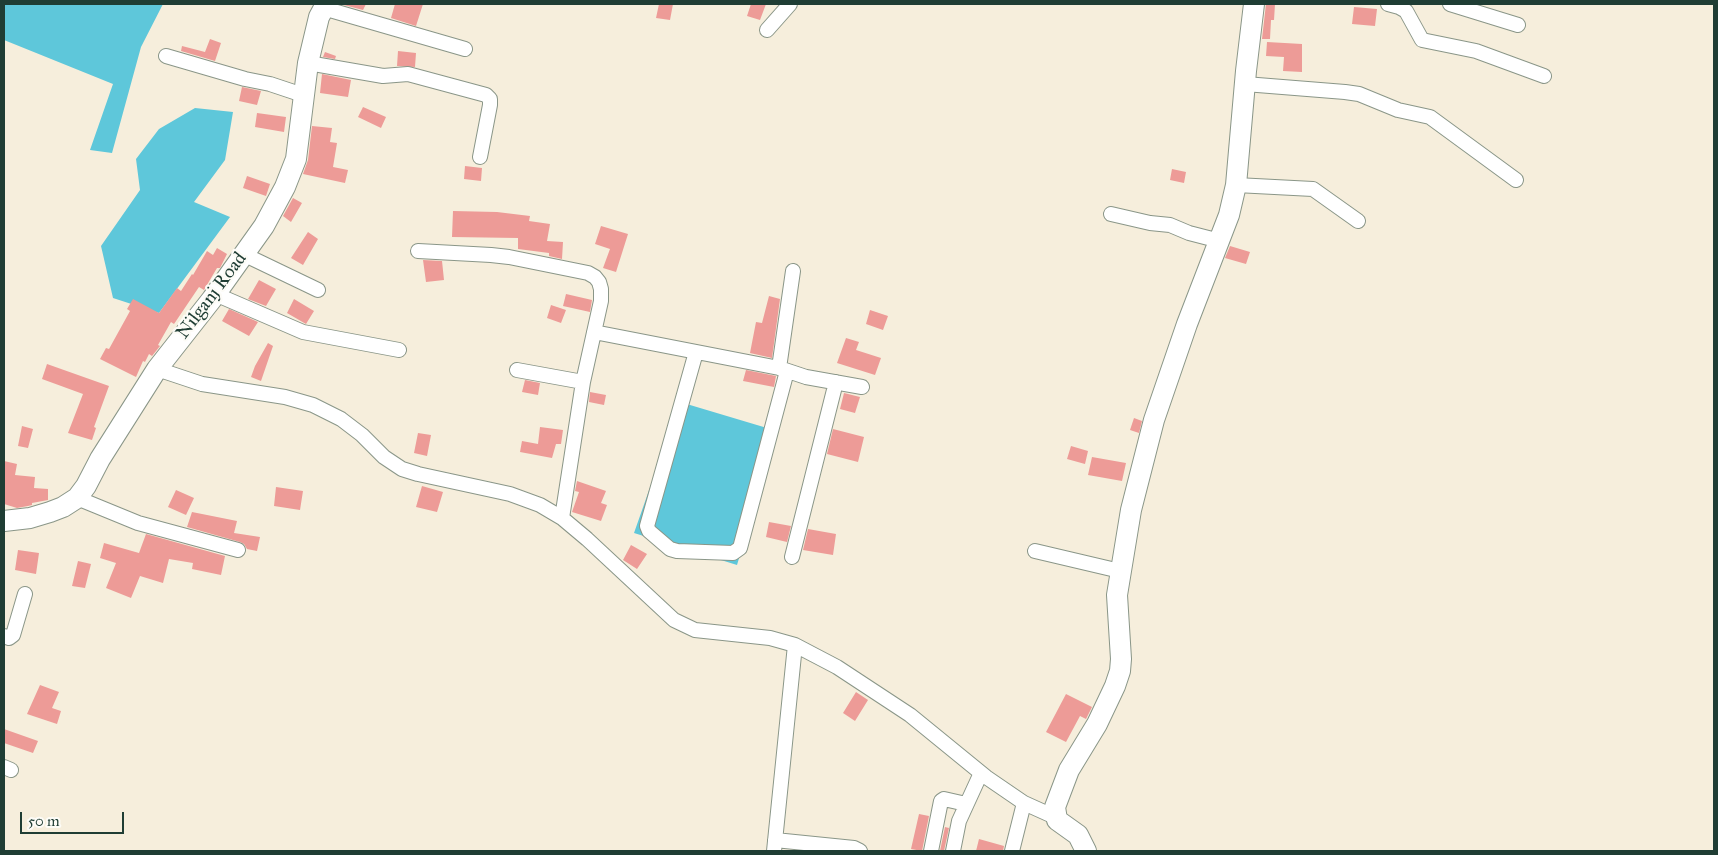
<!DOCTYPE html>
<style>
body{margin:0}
#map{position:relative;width:1718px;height:855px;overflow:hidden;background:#f6eedc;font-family:"IM FELL Great Primer",serif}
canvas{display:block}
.frame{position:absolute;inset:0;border:5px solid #1f3d34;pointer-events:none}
.scale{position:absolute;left:20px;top:812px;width:104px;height:22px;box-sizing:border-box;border:2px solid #1f3d34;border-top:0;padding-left:6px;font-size:15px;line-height:18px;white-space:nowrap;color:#1f3d34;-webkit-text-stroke:4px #fdfcf7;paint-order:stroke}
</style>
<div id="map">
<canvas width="1718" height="855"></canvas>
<div class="frame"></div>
<div class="scale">50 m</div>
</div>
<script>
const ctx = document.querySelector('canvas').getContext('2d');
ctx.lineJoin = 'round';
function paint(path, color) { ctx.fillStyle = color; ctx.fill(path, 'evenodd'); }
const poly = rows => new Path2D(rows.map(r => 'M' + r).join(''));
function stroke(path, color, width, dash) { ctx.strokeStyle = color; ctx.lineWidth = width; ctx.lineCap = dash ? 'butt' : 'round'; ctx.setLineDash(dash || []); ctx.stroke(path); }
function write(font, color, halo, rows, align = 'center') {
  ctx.font = font + ' "IM FELL Great Primer",serif'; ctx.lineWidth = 4.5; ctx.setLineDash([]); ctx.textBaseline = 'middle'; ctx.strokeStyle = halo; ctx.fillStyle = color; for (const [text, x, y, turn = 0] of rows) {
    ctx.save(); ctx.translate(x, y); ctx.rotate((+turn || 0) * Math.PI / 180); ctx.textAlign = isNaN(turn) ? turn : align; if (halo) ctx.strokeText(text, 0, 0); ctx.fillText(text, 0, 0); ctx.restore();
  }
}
const water = poly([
 [4,4,163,4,141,47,112,153,90,150,113,84,4,40],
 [195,108,233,112,225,160,194,202,230,217,159,313,113,298,101,246,140,190,136,159,159,129],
 [680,402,777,431,737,565,634,533]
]);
const building = poly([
 [340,4,366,4,363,10],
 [395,4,423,4,416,26,391,18],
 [659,4,673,4,670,20,656,18],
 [751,4,766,4,760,20,747,16],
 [1266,4,1275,4,1274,20,1271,20,1270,39,1262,39],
 [1354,7,1377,9,1375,26,1352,24],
 [210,39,221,43,215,61,181,51,182,46,205,52],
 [1267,42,1302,44,1302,72,1283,71,1284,57,1266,56],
 [398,51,416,53,415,67,397,66],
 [325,52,336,56,335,59,323,57],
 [322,74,351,80,348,97,320,93],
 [242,87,261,91,257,105,239,101],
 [363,107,386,117,381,128,358,117],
 [257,113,286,117,284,132,255,127],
 [312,126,332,128,330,142,337,143,333,167,348,170,345,183,303,174,308,160],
 [465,166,482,168,481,181,464,179],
 [1172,169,1186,172,1184,183,1170,180],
 [247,176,270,184,266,196,243,188],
 [293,198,302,203,291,222,283,216],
 [453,211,497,212,530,216,529,221,550,224,547,241,563,242,562,259,549,256,549,253,518,249,518,238,452,237],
 [601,226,628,234,616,272,603,268,610,249,595,244],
 [308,232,318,239,303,265,291,258],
 [1230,246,1250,252,1246,264,1225,258],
 [217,248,227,254,220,268,217,268,204,290,199,287,174,324,171,322,158,345,160,346,152,356,149,354,145,362,143,361,136,377,100,359,106,348,109,349,130,311,127,309,133,299,159,313,177,288,181,291,192,274,193,275,207,251,213,255],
 [423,260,442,261,444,280,426,282],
 [259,280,276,289,266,306,248,299],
 [566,294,592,300,590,312,563,306],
 [769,296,780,299,772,358,750,353,756,322,762,323],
 [294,299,314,311,306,324,287,313],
 [551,305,566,310,561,323,547,318],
 [229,309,258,322,249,336,222,321],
 [870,310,888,316,883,330,866,324],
 [846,338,859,342,856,350,881,358,875,375,837,363],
 [268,343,273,346,261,381,251,377,255,366],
 [47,364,109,386,94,427,96,428,92,440,68,433,83,394,42,379],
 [746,370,776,376,774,387,743,381],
 [525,380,540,383,538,395,522,392],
 [590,392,606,395,604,405,589,402],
 [844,393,860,397,855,413,840,409],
 [1134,418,1142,421,1139,433,1130,430],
 [22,426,33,429,28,448,18,446],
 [540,427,563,430,561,444,556,444,552,458,520,452,522,441,538,444],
 [833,429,864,437,858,462,827,454],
 [418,433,431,435,427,456,414,453],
 [1071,446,1088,451,1085,464,1067,459],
 [1092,457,1126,463,1122,481,1088,475],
 [4,461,17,464,15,475,35,477,34,488,48,489,48,500,32,503,32,505,28,506,17,508,4,504],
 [577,481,606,491,601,503,607,505,601,521,572,512,579,492,575,491],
 [422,486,443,492,437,512,416,507],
 [276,487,303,491,300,510,274,506],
 [176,490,194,498,186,515,168,507],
 [192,512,237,521,234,533,260,537,257,551,247,549,244,544,240,542,187,527],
 [769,522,791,526,787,542,766,537],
 [808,529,836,534,833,555,803,550],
 [146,534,225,556,221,575,192,569,193,563,169,559,163,583,140,576,131,598,106,588,116,563,100,558,104,543,139,553],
 [631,545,647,554,637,569,623,560],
 [18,550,39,553,36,574,15,570],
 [78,561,91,564,85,588,72,586],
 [40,685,59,692,52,708,61,711,57,724,27,714],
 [856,692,868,700,855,721,843,713],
 [1066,694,1092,707,1086,719,1080,716,1066,742,1046,732],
 [4,729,38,741,33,753,4,743],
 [919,814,929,816,922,851,911,849],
 [945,827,949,828,944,851,940,851],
 [979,839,1004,846,1003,851,976,851]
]);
const street = poly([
 [1388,4,1399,7,1406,11,1422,40,1476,51,1544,76],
 [1450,4,1518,25],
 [323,8,465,49],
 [767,30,790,4],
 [166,56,245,79,270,84,303,95],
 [308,63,383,76,408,74,486,95,490,99,490,105,480,157],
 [1245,84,1345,92,1359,94,1398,110,1430,117,1516,180],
 [1236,185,1313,189,1358,221],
 [1111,214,1150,223,1170,225,1189,233,1220,241],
 [418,251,491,255,509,257,588,273,595,277,599,282,601,289,601,301,583,382,562,518],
 [243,254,318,290],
 [215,294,303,332,399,350],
 [594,332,779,368,806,377,862,387],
 [696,352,647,526,649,531,670,549,677,551,733,553,740,548,787,371],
 [779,368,793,271],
 [157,369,202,384,285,397,313,405,341,419,362,435,384,457,402,469,418,474,510,494,540,505,562,518,587,539,674,620,695,630,770,638,795,645,837,667,910,715,986,777,1024,803,1055,817],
 [517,370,583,382],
 [77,498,138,523,238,550],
 [1035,551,1120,571],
 [792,557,836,382],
 [4,636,9,638,13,635,25,594],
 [4,767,11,770],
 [775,840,854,848,860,851],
 [774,851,795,645],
 [931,851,941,801,944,799,966,804],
 [953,851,959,821,981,773],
 [1012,851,1024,803]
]);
const secondary = poly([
 [4,521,30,518,50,512,63,507,77,498,86,486,100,459,157,369,212,299,264,226,285,187,296,159,308,63,319,17,326,4],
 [1086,851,1078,835,1057,820,1055,807,1069,770,1097,724,1115,686,1120,671,1121,659,1117,595,1131,510,1154,420,1187,324,1229,215,1236,185,1246,71,1254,4]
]);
const streetNames = [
 ["Nilganj Road",212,296,-53]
];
paint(water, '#5ec7da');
paint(building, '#ed9b97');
stroke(street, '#8a9688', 16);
stroke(secondary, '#8a9688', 22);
stroke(street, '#fff', 14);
stroke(secondary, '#fff', 20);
write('19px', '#1f3d34', '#fdfcf7', streetNames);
</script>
